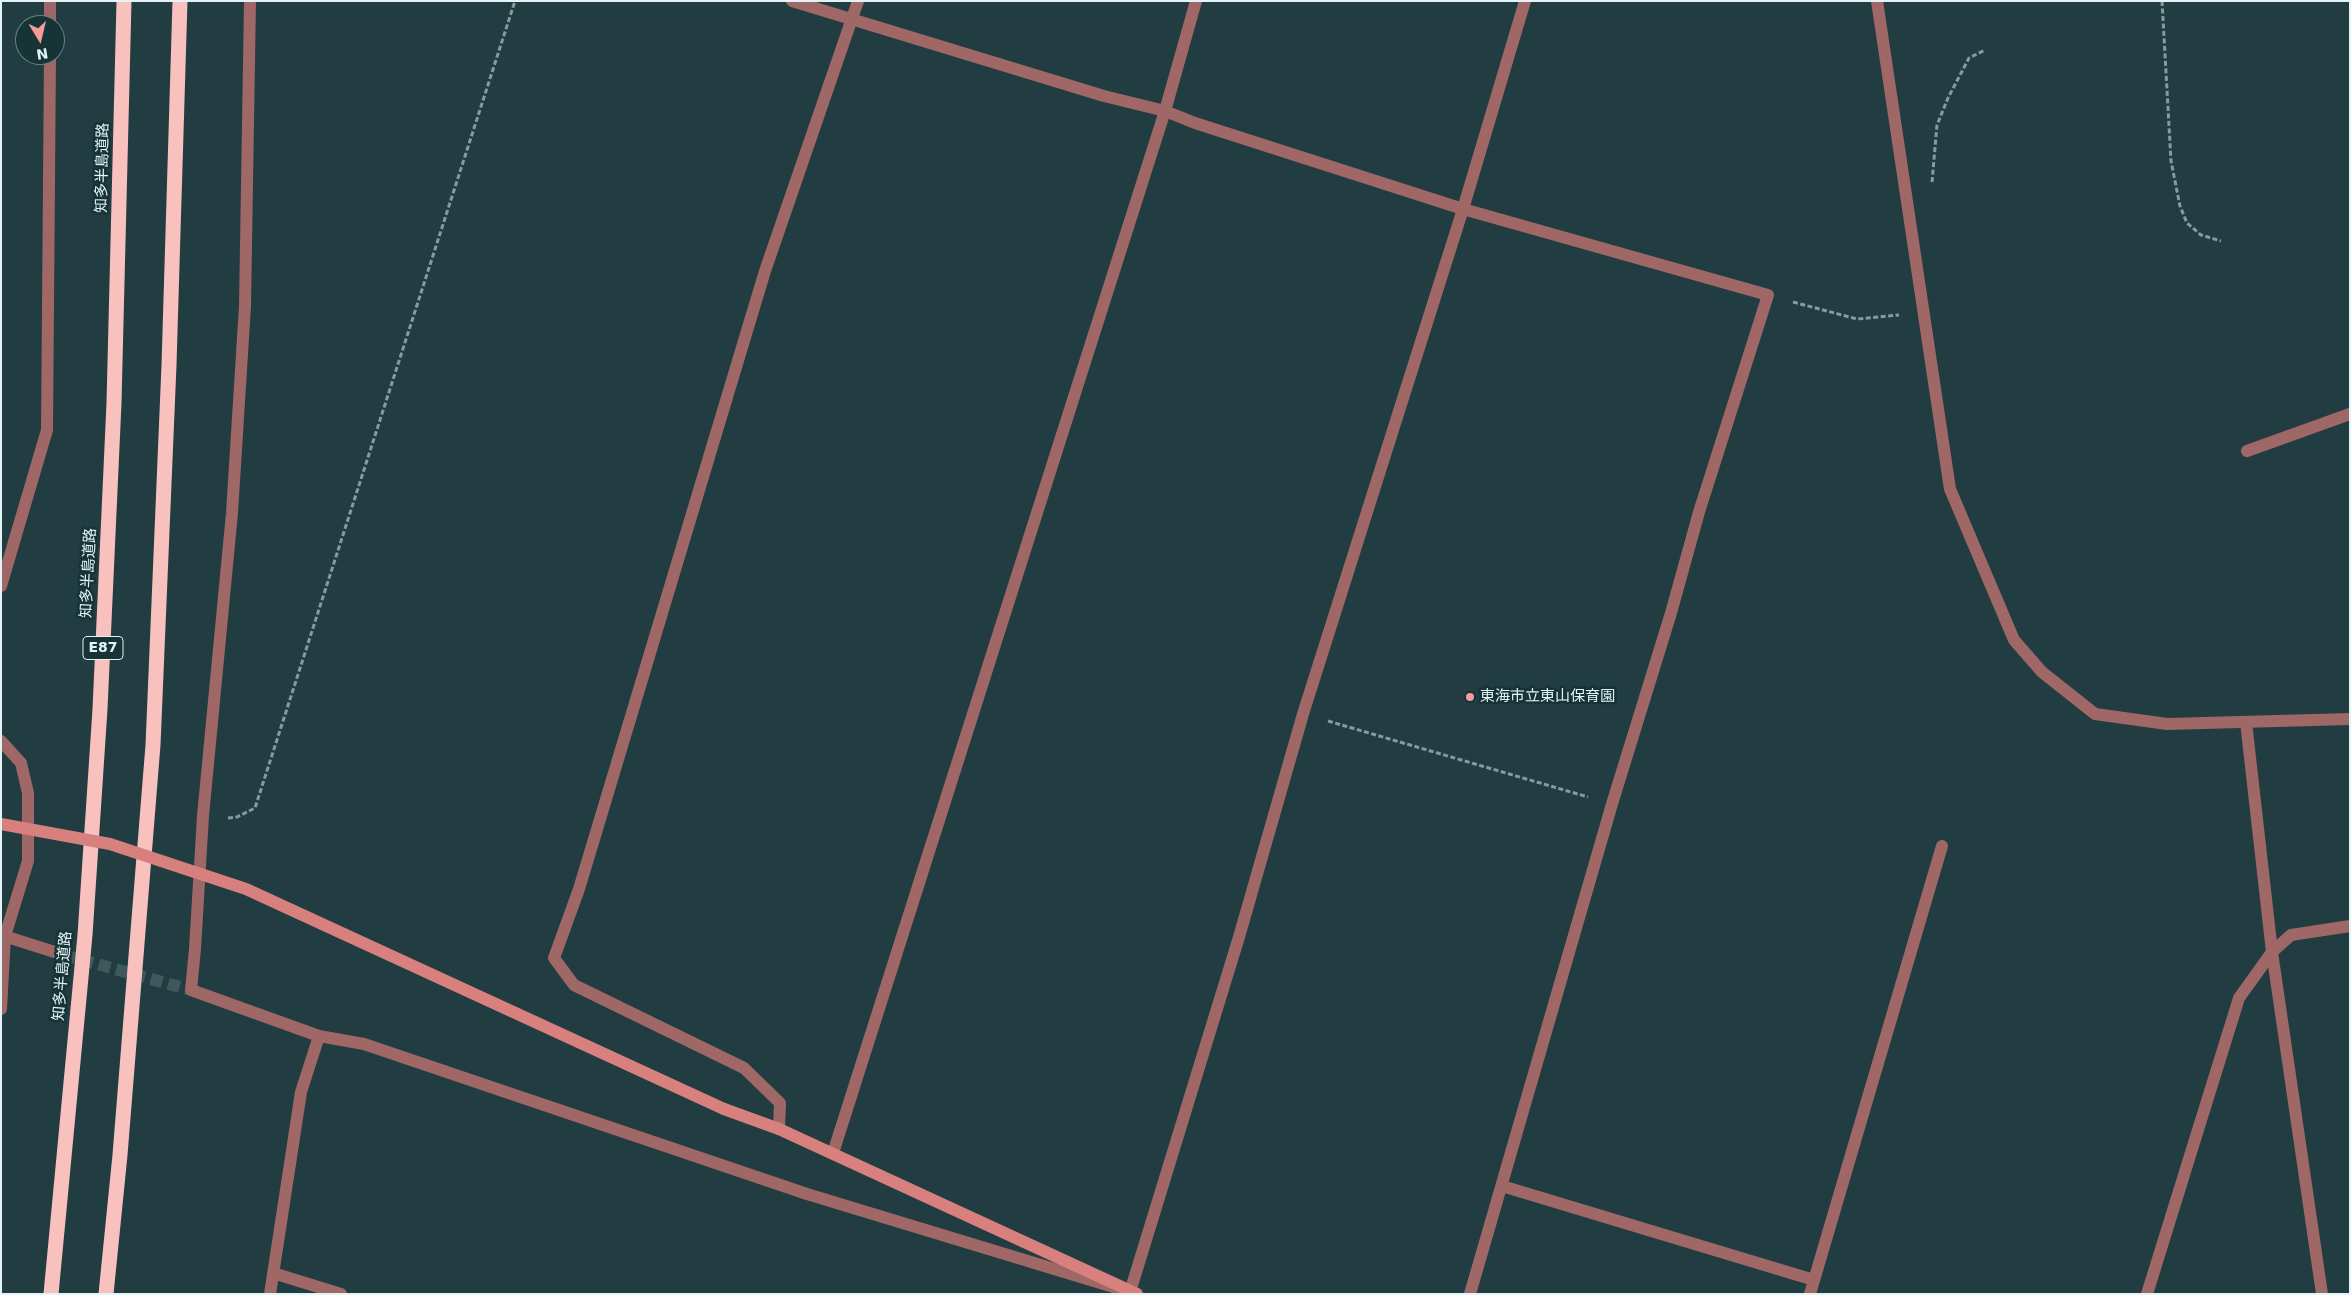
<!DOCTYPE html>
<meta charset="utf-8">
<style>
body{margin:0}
#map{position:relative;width:2351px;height:1295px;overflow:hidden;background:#213d41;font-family:"DejaVu Sans",sans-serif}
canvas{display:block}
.frame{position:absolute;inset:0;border:2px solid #e4f4f6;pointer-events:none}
.north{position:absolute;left:15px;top:15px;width:50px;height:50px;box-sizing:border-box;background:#163336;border:1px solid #688083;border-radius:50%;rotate:171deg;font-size:14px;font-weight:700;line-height:20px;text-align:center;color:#e4f4f6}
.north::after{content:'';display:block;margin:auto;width:18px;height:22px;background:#f59b98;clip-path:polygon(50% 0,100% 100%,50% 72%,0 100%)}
</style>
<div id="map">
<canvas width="2351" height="1295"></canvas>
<div class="frame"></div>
<div class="north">N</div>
</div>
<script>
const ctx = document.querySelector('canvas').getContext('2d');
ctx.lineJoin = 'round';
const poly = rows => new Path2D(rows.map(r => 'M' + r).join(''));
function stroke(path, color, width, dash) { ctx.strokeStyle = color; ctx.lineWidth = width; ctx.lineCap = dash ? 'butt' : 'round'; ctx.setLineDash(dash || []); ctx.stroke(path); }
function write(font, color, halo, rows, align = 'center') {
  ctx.font = font + ' "DejaVu Sans","Noto Sans JP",sans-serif'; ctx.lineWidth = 5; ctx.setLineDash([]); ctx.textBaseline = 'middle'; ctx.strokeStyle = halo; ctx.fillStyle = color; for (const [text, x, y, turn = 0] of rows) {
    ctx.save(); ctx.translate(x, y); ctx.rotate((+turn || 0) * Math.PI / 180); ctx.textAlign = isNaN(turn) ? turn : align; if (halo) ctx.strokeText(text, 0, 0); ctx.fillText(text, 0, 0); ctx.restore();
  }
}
const streetTunnel = poly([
 [64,955,191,990]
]);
const path = poly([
 [2162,1,2171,161,2180,206,2187,223,2201,235,2221,241],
 [1932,182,1937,125,1948,98,1969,58,1985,50],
 [1793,302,1857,319,1899,315],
 [1328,721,1588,797],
 [228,818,237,817,255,808,515,1]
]);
const lane = poly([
 [2247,451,2350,414]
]);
const street = poly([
 [250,1,245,306,232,513,203,816,195,949,191,990,319,1036,364,1044,807,1194,1130,1292,1239,937,1303,714,1463,209,1525,1],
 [792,1,1104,96,1165,111,1195,123,1463,209,1768,295,1699,512,1671,613,1612,804,1470,1294],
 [1877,1,1950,489,2014,640,2042,672,2095,714,2167,724,2350,719],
 [50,25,50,1],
 [1,586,47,430,50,55],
 [2246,722,2272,952,2322,1294],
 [1,741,21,763,28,793,28,861,5,936,1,1009],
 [1,935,64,955],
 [779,1129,780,1103,744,1068,574,985,554,958,579,889,765,271,858,1],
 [833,1153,1165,111,1196,1],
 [1502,1186,1814,1280],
 [273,1273,341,1294],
 [270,1294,301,1092,319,1036],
 [1810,1294,1942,846],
 [2147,1294,2239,998,2272,952,2291,935,2350,926]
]);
const secondary = poly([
 [724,1109,779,1129,1137,1294]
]);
const highway = poly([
 [51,1294,85,935,100,709,114,403,124,1],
 [106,1294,120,1155,153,745,169,365,180,1]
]);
const secondaryBridge = poly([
 [1,824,110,844,246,889,724,1109]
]);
const markers = [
 [1470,697,5,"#f59b98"]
];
const shields = [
 [103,648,40]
];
const shieldNames = [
 ["E87",103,648]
];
const streetNames = [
 ["知多半島道路",103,168,-89],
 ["知多半島道路",89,573,-87],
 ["知多半島道路",63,976,-85]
];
const poiNames = [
 ["東海市立東山保育園",1480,697]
];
stroke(streetTunnel, '#3e585c', 12, [12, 6]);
stroke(path, '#869b9e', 3, [5, 2.5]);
stroke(lane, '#9f6765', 12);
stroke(street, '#9f6765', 12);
stroke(secondary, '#d8807e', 12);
stroke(highway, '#f8c1be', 15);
stroke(secondaryBridge, '#d8807e', 12);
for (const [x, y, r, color] of markers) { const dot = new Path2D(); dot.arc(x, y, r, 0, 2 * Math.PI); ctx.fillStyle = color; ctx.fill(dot); stroke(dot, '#163336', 2); }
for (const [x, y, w] of shields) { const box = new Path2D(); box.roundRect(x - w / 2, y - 11.5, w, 23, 4); ctx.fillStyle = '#163336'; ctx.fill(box); stroke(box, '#e4f4f6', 1); }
write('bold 14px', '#e4f4f6', null, shieldNames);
write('15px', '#e4f4f6', '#163336', streetNames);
write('15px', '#e4f4f6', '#163336', poiNames, 'left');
</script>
